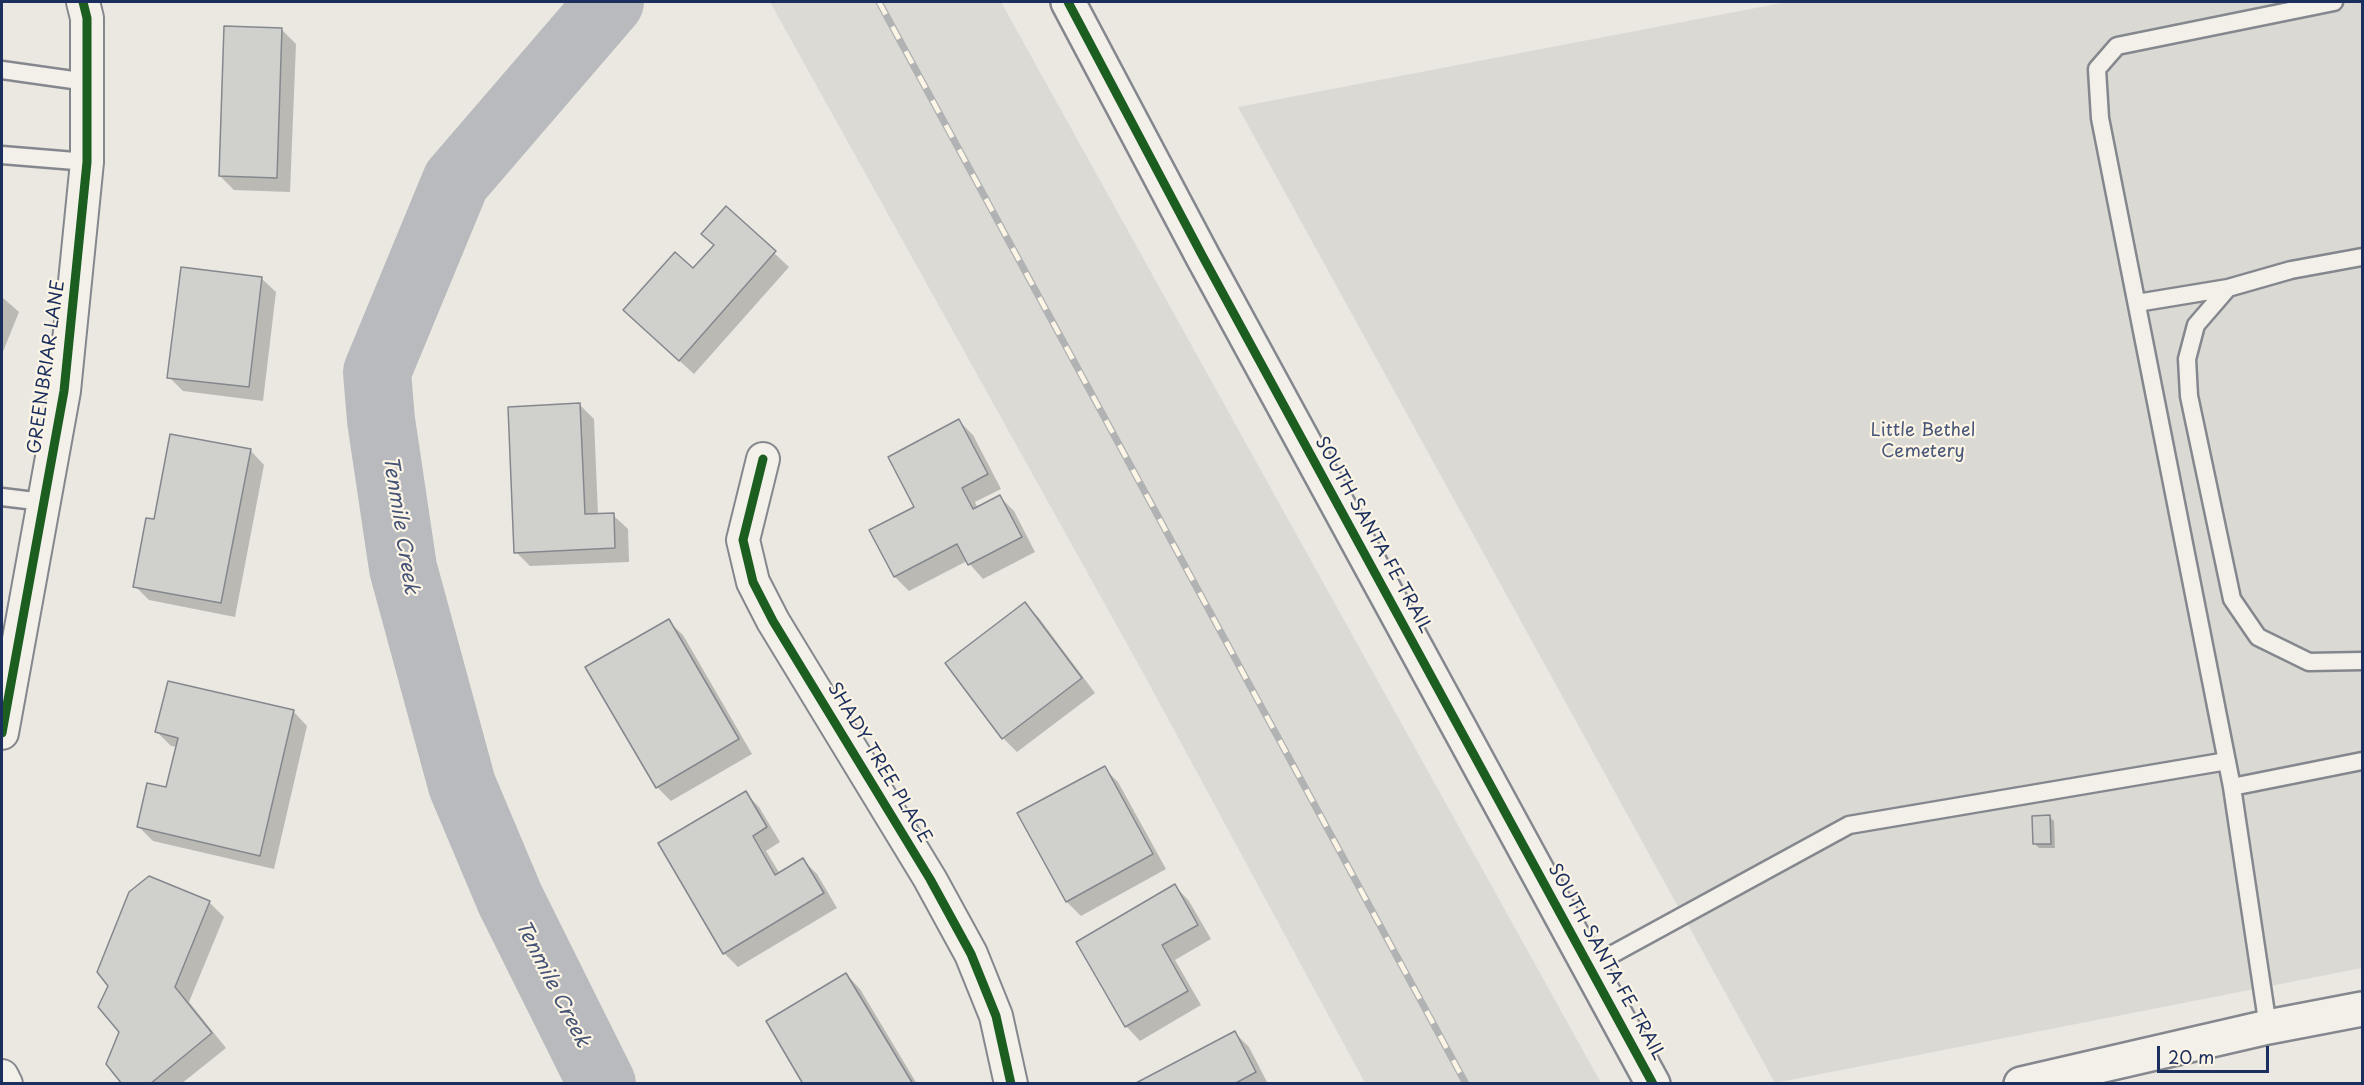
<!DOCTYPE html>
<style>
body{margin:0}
#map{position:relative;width:2364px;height:1085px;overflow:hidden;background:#eae8e1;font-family:"Playpen Sans",sans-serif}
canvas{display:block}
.frame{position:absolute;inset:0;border:3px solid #1b2f5e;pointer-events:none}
.scale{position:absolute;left:2157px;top:1046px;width:112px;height:27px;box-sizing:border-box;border:3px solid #1b2f5e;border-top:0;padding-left:8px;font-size:18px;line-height:21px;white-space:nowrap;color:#1b2f5e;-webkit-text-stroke:4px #fcf5e5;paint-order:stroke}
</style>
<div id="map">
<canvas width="2364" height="1085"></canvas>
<div class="frame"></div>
<div class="scale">20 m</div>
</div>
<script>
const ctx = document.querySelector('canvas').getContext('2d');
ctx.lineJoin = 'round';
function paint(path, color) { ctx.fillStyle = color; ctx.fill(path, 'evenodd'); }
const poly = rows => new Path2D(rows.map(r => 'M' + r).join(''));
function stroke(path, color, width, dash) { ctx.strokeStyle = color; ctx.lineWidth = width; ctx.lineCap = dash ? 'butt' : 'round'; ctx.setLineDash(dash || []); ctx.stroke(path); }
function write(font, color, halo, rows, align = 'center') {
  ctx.font = font + ' "Playpen Sans",sans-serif'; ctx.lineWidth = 4.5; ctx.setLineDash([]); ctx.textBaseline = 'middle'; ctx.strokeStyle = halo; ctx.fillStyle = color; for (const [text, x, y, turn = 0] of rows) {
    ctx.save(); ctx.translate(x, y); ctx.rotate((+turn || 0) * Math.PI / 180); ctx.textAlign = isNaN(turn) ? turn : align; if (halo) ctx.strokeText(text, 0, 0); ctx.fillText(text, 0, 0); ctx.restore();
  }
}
const built = poly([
 [770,2,1001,2,1601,1083,1365,1083,1147,680]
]);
const green = poly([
 [1787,2,2362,2,2362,968,1775,1083,1238,107]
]);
const shadow = poly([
 [281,29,296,44,290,192,234,190,220,176],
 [726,208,789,267,694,374,639,324,715,245],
 [261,278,276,292,263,401,183,391,169,377],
 [2,297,19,312,2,354],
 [580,405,594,419,598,515,613,515,628,529,629,562,530,566,516,552],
 [959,421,973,435,1001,489,975,502,978,509,1000,497,1014,511,1035,552,983,579,967,561,909,591,895,577,916,508],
 [250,450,264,465,235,617,149,600,135,586,155,521],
 [1025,604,1039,618,1095,693,1017,752,1003,738,947,663],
 [668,621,683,635,752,754,671,801,657,787],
 [293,711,307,726,274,869,153,841,138,826,167,789,177,747,171,746,157,732],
 [1104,768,1118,782,1166,869,1081,916,1067,902],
 [745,793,759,807,780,842,766,851,780,874,803,860,817,874,837,908,738,967,724,953],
 [2049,817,2054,821,2055,848,2039,848,2035,844],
 [1175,886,1189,901,1211,939,1175,960,1201,1005,1140,1041,1126,1026],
 [209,902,224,917,189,1002,226,1048,181,1084,123,1084,120,1032],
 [846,974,860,989,917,1084,805,1084],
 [1235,1033,1249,1047,1268,1084,1137,1084]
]);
const river = poly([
 [602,1084,510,899,462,785,403,568,381,420,377,372,456,181,610,2]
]);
const building = poly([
 [224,26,282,28,277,178,219,176,224,26],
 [726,206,776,251,679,361,623,310,675,252,693,268,714,245,701,234,726,206],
 [181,267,262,277,249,387,167,378,181,267],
 [580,403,585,514,614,513,615,548,514,553,508,407,580,403],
 [959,419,988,474,962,488,973,509,1000,495,1022,537,968,565,957,544,894,577,869,530,914,507,888,457,959,419],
 [170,434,251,449,221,603,133,587,146,518,154,519,170,434],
 [1025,602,1082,678,1002,739,945,663,1025,602],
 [669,619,739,739,656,788,585,667,669,619],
 [168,681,294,710,260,856,137,827,147,783,166,787,178,738,155,732,168,681],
 [1105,766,1153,854,1066,902,1017,813,1105,766],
 [746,791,767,827,753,836,775,875,803,858,824,893,723,954,658,843,746,791],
 [2050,815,2051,844,2033,844,2032,816,2050,815],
 [149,876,210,901,175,987,212,1033,150,1084,122,1084,106,1064,119,1032,98,1007,108,986,97,972,129,892,149,876],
 [1175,884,1198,925,1162,945,1188,991,1125,1027,1076,942,1175,884],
 [846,973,913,1084,803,1084,766,1021,846,973],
 [1235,1031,1256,1072,1234,1084,1134,1084,1235,1031]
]);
const service = poly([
 [2,70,87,82],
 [2,155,87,162],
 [2228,288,2196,325,2187,359,2189,396,2232,599,2258,637,2309,662,2362,661],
 [2137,303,2228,288,2291,270,2362,257],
 [2,497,43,502],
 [2232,787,2100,118,2097,69,2117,46,2334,2],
 [1589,967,1849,825,2227,761],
 [2268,1027,2232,787,2362,761]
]);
const minor = poly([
 [763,459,743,540,753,582,773,621,930,879,971,954,996,1016,1011,1084],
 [2,733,64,391,87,162,87,18,83,2],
 [2,1076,6,1084]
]);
const tertiary = poly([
 [1068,2,1203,257,1653,1084],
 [2021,1084,2268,1027,2362,1009]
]);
const rail = poly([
 [879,2,1466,1084]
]);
const cycleway = poly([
 [1068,2,1203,257,1653,1084],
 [763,459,743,540,753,582,773,621,930,879,971,954,996,1016,1011,1084],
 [2,733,64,391,87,162,87,18,83,2]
]);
const streetNames = [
 ["GREENBRIAR LANE",47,367,-82],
 ["SOUTH SANTA FE TRAIL",1373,535,61],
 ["SHADY TREE PLACE",879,763,59],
 ["SOUTH SANTA FE TRAIL",1606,962,61]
];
const parkNames = [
 ["Little Bethel",1923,431],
 ["Cemetery",1923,452]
];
const waterNames = [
 ["Tenmile Creek",400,525,81],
 ["Tenmile Creek",552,984,63]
];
paint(built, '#dbdad5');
paint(green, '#dbd9d4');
paint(shadow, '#0003');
stroke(river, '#b8babe', 68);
paint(building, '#d0d0cd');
stroke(building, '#84878d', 1.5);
stroke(service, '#84878d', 21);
stroke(minor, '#84878d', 36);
stroke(tertiary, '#84878d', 38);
stroke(service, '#f3f0ea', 16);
stroke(minor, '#f3f0ea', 32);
stroke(tertiary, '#f3f0ea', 33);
stroke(rail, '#b0b2b3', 7);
stroke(rail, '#fcf5e5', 4.5, [14]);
stroke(cycleway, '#1b5e20', 9);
write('18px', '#1b2f5e', '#fcf5e5', streetNames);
write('18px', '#485679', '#fcf5e5', parkNames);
write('italic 20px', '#445376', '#fcf5e5', waterNames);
</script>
